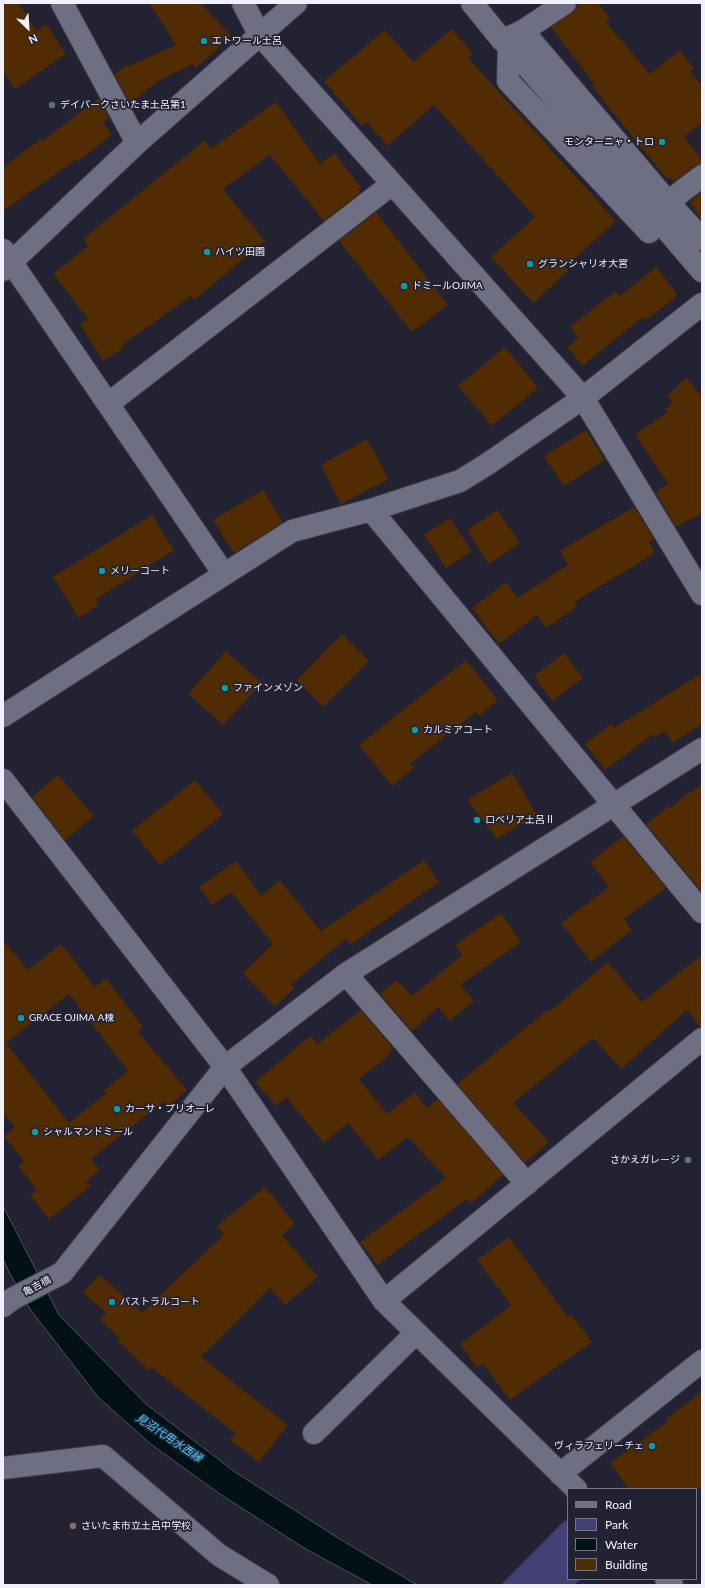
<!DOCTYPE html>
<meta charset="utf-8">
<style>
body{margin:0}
#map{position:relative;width:705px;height:1588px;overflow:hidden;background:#223;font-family:Lato,sans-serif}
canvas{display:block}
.frame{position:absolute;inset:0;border:4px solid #f1f1fe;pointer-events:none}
.legend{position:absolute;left:567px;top:1488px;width:130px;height:92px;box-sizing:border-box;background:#223;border:1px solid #757584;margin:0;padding:5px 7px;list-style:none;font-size:12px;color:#f1f1fe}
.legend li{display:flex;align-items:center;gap:8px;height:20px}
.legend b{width:20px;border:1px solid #757584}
.north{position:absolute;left:8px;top:8px;width:40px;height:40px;-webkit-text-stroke:3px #223;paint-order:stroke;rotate:155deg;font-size:11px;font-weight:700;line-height:16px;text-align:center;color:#f1f1fe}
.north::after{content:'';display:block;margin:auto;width:14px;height:18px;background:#f1f1fe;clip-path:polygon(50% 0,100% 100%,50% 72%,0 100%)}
</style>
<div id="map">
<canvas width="705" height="1588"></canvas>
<div class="frame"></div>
<ul class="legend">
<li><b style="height:5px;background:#6f6f84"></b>Road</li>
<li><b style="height:11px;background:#434075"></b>Park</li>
<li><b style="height:11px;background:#021116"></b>Water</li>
<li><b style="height:11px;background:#512b01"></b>Building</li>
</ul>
<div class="north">N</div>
</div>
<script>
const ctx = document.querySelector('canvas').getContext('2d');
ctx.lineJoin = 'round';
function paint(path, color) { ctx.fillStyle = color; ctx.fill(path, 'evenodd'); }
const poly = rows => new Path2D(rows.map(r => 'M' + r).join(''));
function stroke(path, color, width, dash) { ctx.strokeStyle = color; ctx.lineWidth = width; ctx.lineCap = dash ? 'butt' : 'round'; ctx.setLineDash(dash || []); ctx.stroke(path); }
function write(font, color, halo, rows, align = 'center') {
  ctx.font = font + ' Lato,"Noto Sans JP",sans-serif'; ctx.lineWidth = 3.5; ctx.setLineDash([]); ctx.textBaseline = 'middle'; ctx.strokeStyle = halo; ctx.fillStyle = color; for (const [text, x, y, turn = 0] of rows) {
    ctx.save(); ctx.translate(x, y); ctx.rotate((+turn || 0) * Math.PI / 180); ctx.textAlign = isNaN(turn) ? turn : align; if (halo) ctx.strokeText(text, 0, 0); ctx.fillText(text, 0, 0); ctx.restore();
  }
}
const green = poly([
 [565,1520,568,1523,568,1579,581,1579,574,1585,501,1585]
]);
const water = poly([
 [3,1206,59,1315,146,1404,235,1472,338,1538,417,1585,372,1585,304,1548,220,1494,152,1445,98,1397,30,1309,9,1272,3,1259,3,1206]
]);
const building = poly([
 [3,3,19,3,36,31,46,24,66,54,15,89,3,71],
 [149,3,201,3,231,36,196,68,193,64,160,80,130,103,114,74,128,65,129,66,176,45],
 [581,3,598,3,610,18,606,22,650,74,680,50,694,68,690,71,702,86,702,123,684,137,702,160,702,164,694,166,674,182,670,177,667,179,614,114,592,86,594,84,551,27,572,13],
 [452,29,473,54,468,58,616,221,565,267,568,271,533,303,491,257,535,217,434,105,387,146,367,122,362,126,324,81,385,30,413,62],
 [99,98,109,118,103,123,112,135,78,161,77,159,3,211,3,167,41,139,42,141],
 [276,102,320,164,334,153,361,187,358,189,361,192,324,221,270,155,223,189,265,241,194,300,191,296,122,345,124,348,103,361,80,324,88,319,53,274,88,246,83,239,205,140,211,149],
 [702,192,702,220,689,202],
 [376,212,448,305,412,332,339,241],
 [656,267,678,295,646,320,643,317,582,366,567,347,578,338,570,327,616,291,620,296],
 [505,347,538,388,492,426,458,386],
 [686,378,702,396,702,513,676,527,656,494,657,493,656,491,668,484,635,434,668,412,665,409,673,402,667,396],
 [586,430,605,460,564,486,544,456],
 [367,439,389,479,341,504,321,465],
 [263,490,283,522,234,553,213,520],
 [634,507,654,539,649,542,655,553,574,602,577,607,546,628,537,615,499,644,472,608,506,582,517,598,568,565,560,551],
 [497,510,520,543,489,564,467,530],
 [152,515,174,550,96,599,99,604,79,618,53,577],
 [450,518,472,551,446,568,424,535],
 [342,634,369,661,323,707,297,680],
 [226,651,262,683,223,725,188,694],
 [564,653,583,678,552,701,534,676],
 [466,660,498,700,479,716,476,712,410,764,414,768,392,786,359,745],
 [702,673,702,724,673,743,665,731,655,737,653,734,605,770,585,744,611,724,614,728],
 [512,773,537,815,497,839,467,800],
 [58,775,94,816,65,840,32,797],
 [195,780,223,814,160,865,132,831],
 [702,784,702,892,646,824,669,806,671,808,690,791,691,793],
 [623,836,666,888,624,919,632,930,591,962,561,923,609,887,590,862],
 [424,860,439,882,350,945,346,939,291,984,294,988,275,1007,243,973,273,944,231,892,212,905,199,887,236,861,261,896,280,880,321,931],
 [501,913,521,942,460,985,474,1001,450,1021,438,1007,412,1031,380,994,397,980,412,996,462,955,455,945],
 [3,940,28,970,61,944,95,987,106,978,143,1027,138,1032,187,1090,168,1107,163,1102,91,1159,100,1170,86,1181,91,1186,49,1219,30,1195,37,1190,18,1166,24,1161,4,1136,15,1127,3,1113],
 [69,994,128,1071,104,1090,107,1093,69,1123,6,1043],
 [702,955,702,1027,700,1027,687,1010,621,1069,593,1038,513,1103,549,1142,525,1163,457,1084,549,1009,550,1011,608,962,642,1002],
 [361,1010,393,1048,388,1053,390,1055,359,1079,387,1114,415,1092,427,1108,438,1099,503,1175,471,1203,467,1199,377,1265,360,1242,446,1178,408,1137,378,1160,348,1123,324,1143,286,1097,276,1106,255,1082,310,1036,318,1044],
 [265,1187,295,1224,282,1235,318,1277,285,1305,270,1288,201,1357,288,1425,259,1462,230,1440,235,1433,152,1368,149,1371,118,1341,120,1338,100,1320,106,1313,83,1292,100,1275,142,1313,224,1234,217,1226],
 [509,1237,568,1317,571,1314,592,1342,510,1400,483,1364,477,1368,460,1344,508,1308,508,1307,511,1305,477,1260],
 [702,1391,702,1489,629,1489,610,1463,667,1422,665,1420]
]);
const minor = poly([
 [62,3,137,143],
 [243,3,259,34,583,398,702,594],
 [472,3,502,40,509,45,702,271],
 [523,31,668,202,702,239],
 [510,37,523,31,565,3],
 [509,45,508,81,649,232],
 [668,202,702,176],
 [3,250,224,574],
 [3,270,137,143,296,3],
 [108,404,392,184],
 [371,510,702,912],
 [3,716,292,531,371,510,460,481,489,463,583,398,702,304],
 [3,780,225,1067,384,1301,576,1489],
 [346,974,527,1184],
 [384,1301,702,1039],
 [3,1306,12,1299,62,1273,225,1067,346,974,702,749],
 [314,1433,416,1333],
 [3,1468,103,1456,219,1555,268,1585],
 [560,1474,702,1361],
 [666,1579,672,1585]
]);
const markers = [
 [204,41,4,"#0f9aa8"],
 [52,105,4,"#5c6f8a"],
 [662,142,4,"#0f9aa8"],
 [207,252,4,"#0f9aa8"],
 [530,264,4,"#0f9aa8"],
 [404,286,4,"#0f9aa8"],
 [102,571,4,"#0f9aa8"],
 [225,688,4,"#0f9aa8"],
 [415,730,4,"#0f9aa8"],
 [477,820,4,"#0f9aa8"],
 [21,1018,4,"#0f9aa8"],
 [117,1109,4,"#0f9aa8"],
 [35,1132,4,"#0f9aa8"],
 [688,1160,4,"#5c6f8a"],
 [112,1302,4,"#0f9aa8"],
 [652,1446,4,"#0f9aa8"],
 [73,1526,4,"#8d6e63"]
];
const poiNames = [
 ["エトワール土呂",212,41],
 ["デイパークさいたま土呂第1",60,105],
 ["モンターニャ・トロ",654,142,"right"],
 ["ハイツ田園",215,252],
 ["グランシャリオ大宮",538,264],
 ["ドミールOJIMA",412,286],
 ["メリーコート",110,571],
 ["ファインメゾン",233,688],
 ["カルミアコート",423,730],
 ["ロベリア土呂Ⅱ",485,820],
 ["GRACE OJIMA A棟",29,1018],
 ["カーサ・プリオーレ",125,1109],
 ["シャルマンドミール",43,1132],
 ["さかえガレージ",680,1160,"right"],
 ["パストラルコート",120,1302],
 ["ヴィラフェリーチェ",644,1446,"right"],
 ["さいたま市立土呂中学校",81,1526]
];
const streetNames = [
 ["亀吉橋",37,1286,-28]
];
const waterNames = [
 ["見沼代用水西縁",169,1438,34]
];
paint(green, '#434075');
paint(water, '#021116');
stroke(water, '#4a545c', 1);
paint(building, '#512b01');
stroke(minor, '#3e3e4d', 24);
stroke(minor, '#6f6f84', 22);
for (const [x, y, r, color] of markers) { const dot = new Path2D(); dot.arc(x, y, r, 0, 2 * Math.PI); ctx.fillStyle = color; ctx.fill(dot); stroke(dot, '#223', 1.5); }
write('10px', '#f1f1fe', '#223', poiNames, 'left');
write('10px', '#f1f1fe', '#223', streetNames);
write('italic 11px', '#4ed1fa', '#223', waterNames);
</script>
